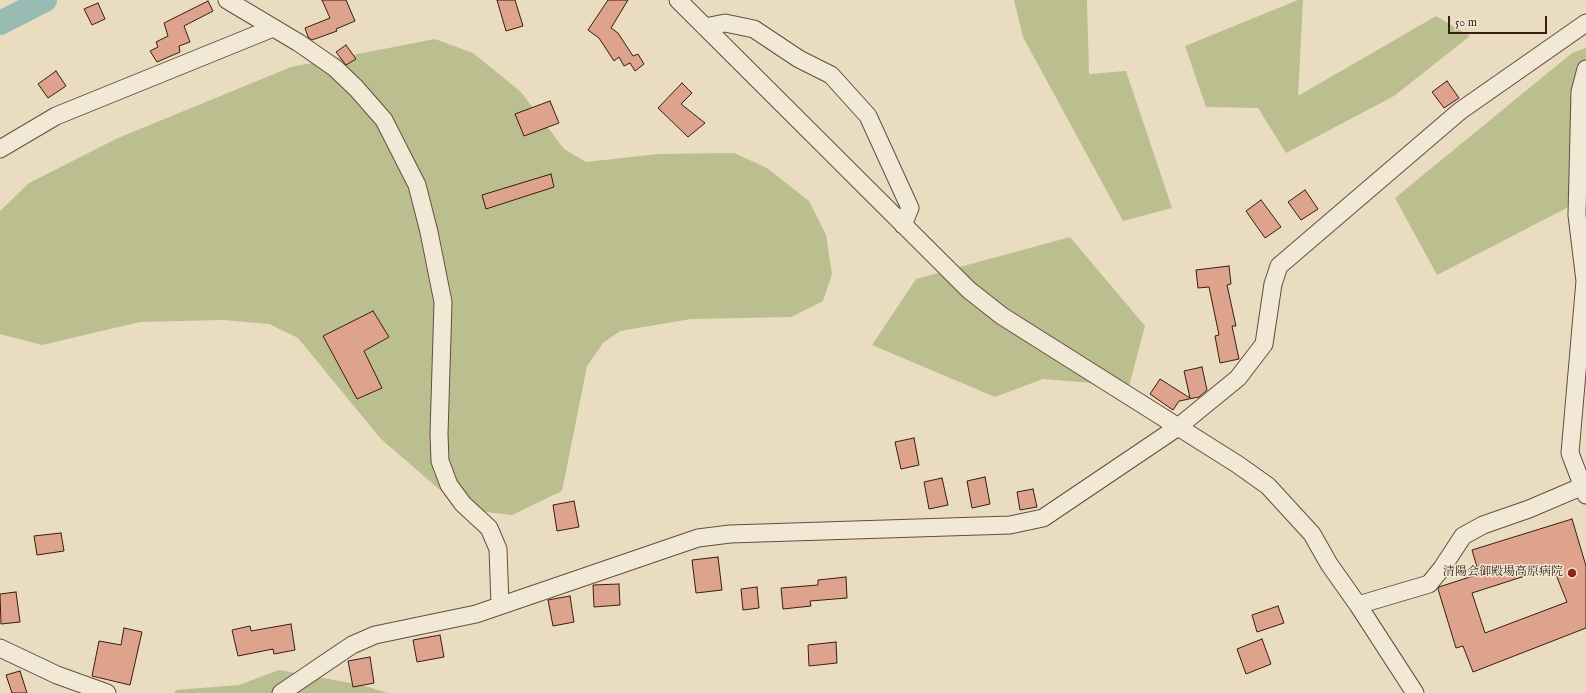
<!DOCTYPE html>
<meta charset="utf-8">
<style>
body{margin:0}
#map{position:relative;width:1586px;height:693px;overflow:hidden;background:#eadcc0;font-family:"IM FELL English",serif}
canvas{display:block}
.scale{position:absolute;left:1448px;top:16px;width:99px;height:18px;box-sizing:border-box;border:2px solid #391d12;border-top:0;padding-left:5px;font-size:12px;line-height:14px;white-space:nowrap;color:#391d12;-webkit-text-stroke:3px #f1e8d6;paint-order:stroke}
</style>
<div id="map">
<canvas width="1586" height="693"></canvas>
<div class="scale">50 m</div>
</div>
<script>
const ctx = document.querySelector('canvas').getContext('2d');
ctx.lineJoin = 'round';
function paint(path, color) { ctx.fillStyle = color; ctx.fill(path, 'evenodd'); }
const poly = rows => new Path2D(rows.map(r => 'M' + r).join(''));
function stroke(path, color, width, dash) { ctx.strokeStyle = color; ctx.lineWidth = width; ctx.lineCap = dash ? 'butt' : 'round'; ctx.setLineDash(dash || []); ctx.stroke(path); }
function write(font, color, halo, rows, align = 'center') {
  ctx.font = font + ' "IM FELL English","Noto Serif JP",serif'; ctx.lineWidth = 3; ctx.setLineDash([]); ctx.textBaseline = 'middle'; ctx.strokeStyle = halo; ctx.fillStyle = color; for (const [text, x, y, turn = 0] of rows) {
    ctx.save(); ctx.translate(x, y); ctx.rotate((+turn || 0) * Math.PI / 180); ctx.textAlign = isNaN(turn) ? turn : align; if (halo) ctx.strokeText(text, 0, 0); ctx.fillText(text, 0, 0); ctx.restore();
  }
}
const green = poly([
 [1014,0,1087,0,1089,74,1126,71,1172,208,1123,221,1023,37],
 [1298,0,1303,0,1298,96,1436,16,1470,36,1394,96,1286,153,1258,108,1206,107,1185,46],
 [435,39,473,53,521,92,564,149,586,162,658,154,734,153,767,168,809,201,826,235,832,274,823,301,791,317,691,319,620,331,603,343,587,366,562,491,512,515,477,511,440,490,381,439,298,338,269,324,223,320,140,322,42,345,0,334,0,211,29,183,118,138,291,67],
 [1586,48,1586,198,1437,275,1395,198,1572,53],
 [1070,237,1145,326,1129,386,1043,379,995,397,872,345,916,279],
 [279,670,362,685,387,693,174,693,176,690,239,685]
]);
const river = poly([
 [0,23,45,0]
]);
const building = poly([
 [322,0,346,0,355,21,336,29,337,31,312,40,308,37,305,28,330,18,322,0],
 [497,0,515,0,523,26,506,31,497,0],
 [608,0,628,0,611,28,618,33,633,56,638,54,644,64,635,71,630,63,624,66,619,57,614,61,599,38,588,30,608,0],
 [208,1,213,11,184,26,190,42,179,46,180,52,157,62,150,51,158,47,156,42,168,36,164,23,208,1],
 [98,3,105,19,92,25,84,9,98,3],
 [346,45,356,59,346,65,336,52,346,45],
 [56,71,66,86,48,98,38,84,56,71],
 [1447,81,1459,98,1444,108,1432,92,1447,81],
 [682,83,692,93,681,104,705,123,688,137,658,108,682,83],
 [550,101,559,123,524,136,515,114,550,101],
 [551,174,554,187,486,209,482,195,551,174],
 [1305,190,1318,209,1301,220,1288,202,1305,190],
 [1261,200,1281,227,1265,238,1246,211,1261,200],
 [1229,266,1231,284,1227,285,1236,326,1232,326,1239,359,1220,363,1215,336,1219,335,1209,287,1198,288,1196,270,1229,266],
 [373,311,389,337,364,351,382,388,357,399,323,336,373,311],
 [1202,367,1207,390,1199,397,1179,401,1173,410,1150,394,1160,379,1190,398,1184,371,1202,367],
 [914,438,919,465,901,469,895,442,914,438],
 [985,477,990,504,972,508,967,481,985,477],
 [942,478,948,505,929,509,924,482,942,478],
 [1033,489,1037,507,1020,510,1017,492,1033,489],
 [574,501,579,527,557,531,553,505,574,501],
 [1572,519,1586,566,1586,628,1473,672,1463,646,1456,648,1438,589,1439,587,1479,574,1472,550,1572,519],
 [1553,567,1567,602,1485,633,1472,593,1553,567],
 [61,533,64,551,37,555,34,536,61,533],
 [718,557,722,590,696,593,692,560,718,557],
 [846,577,847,598,810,601,811,606,783,609,781,588,818,585,818,580,846,577],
 [619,584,620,605,594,607,593,585,619,584],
 [757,587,759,608,743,610,741,589,757,587],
 [16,592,20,622,1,624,0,594,16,592],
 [570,596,574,622,553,626,548,600,570,596],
 [1278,606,1284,623,1257,632,1252,615,1278,606],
 [291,624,295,650,274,654,273,649,238,656,232,630,250,626,251,631,291,624],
 [124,628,142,632,130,685,92,676,99,641,121,645,124,628],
 [440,635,444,657,417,662,413,640,440,635],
 [1262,639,1271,664,1246,674,1237,649,1262,639],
 [836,642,837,663,809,666,808,645,836,642],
 [370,657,374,683,353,687,348,661,370,657],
 [20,671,27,693,12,693,6,675,20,671]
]);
const minor = poly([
 [227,0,299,43,335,68,356,88,384,120,417,185,429,232,443,302,439,434,440,461,449,485,463,504,489,528,498,549,500,605],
 [678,0,969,290,1002,316,1237,464,1268,486,1312,534,1329,564,1358,605,1415,693],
 [705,27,725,23,754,29,799,59,831,75,868,116,910,208,903,225],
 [1586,69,1580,92,1577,215,1585,281,1570,453,1586,495],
 [0,149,56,116,273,28],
 [1358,605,1429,584,1442,568,1463,536,1483,525,1529,509,1583,486],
 [0,648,57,675,107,693],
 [281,693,352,645,375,635,476,614,698,538,730,534,1010,525,1043,518,1178,427,1238,378,1264,344,1273,284,1279,266,1460,111,1586,23]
]);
const markers = [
 [1572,573,5,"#8f2418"]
];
const poiNames = [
 ["清陽会御殿場高原病院",1563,573]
];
paint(green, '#bbbf8f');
stroke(river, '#98bbb3', 24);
paint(building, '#dda38d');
stroke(building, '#391d12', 1);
stroke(minor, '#654d3e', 19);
stroke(minor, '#f1e8d6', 17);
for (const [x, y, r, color] of markers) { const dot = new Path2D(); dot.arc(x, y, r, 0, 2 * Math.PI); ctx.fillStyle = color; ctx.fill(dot); stroke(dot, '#f1e8d6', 1.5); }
write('12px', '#391d12', '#f1e8d6', poiNames, 'right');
</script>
